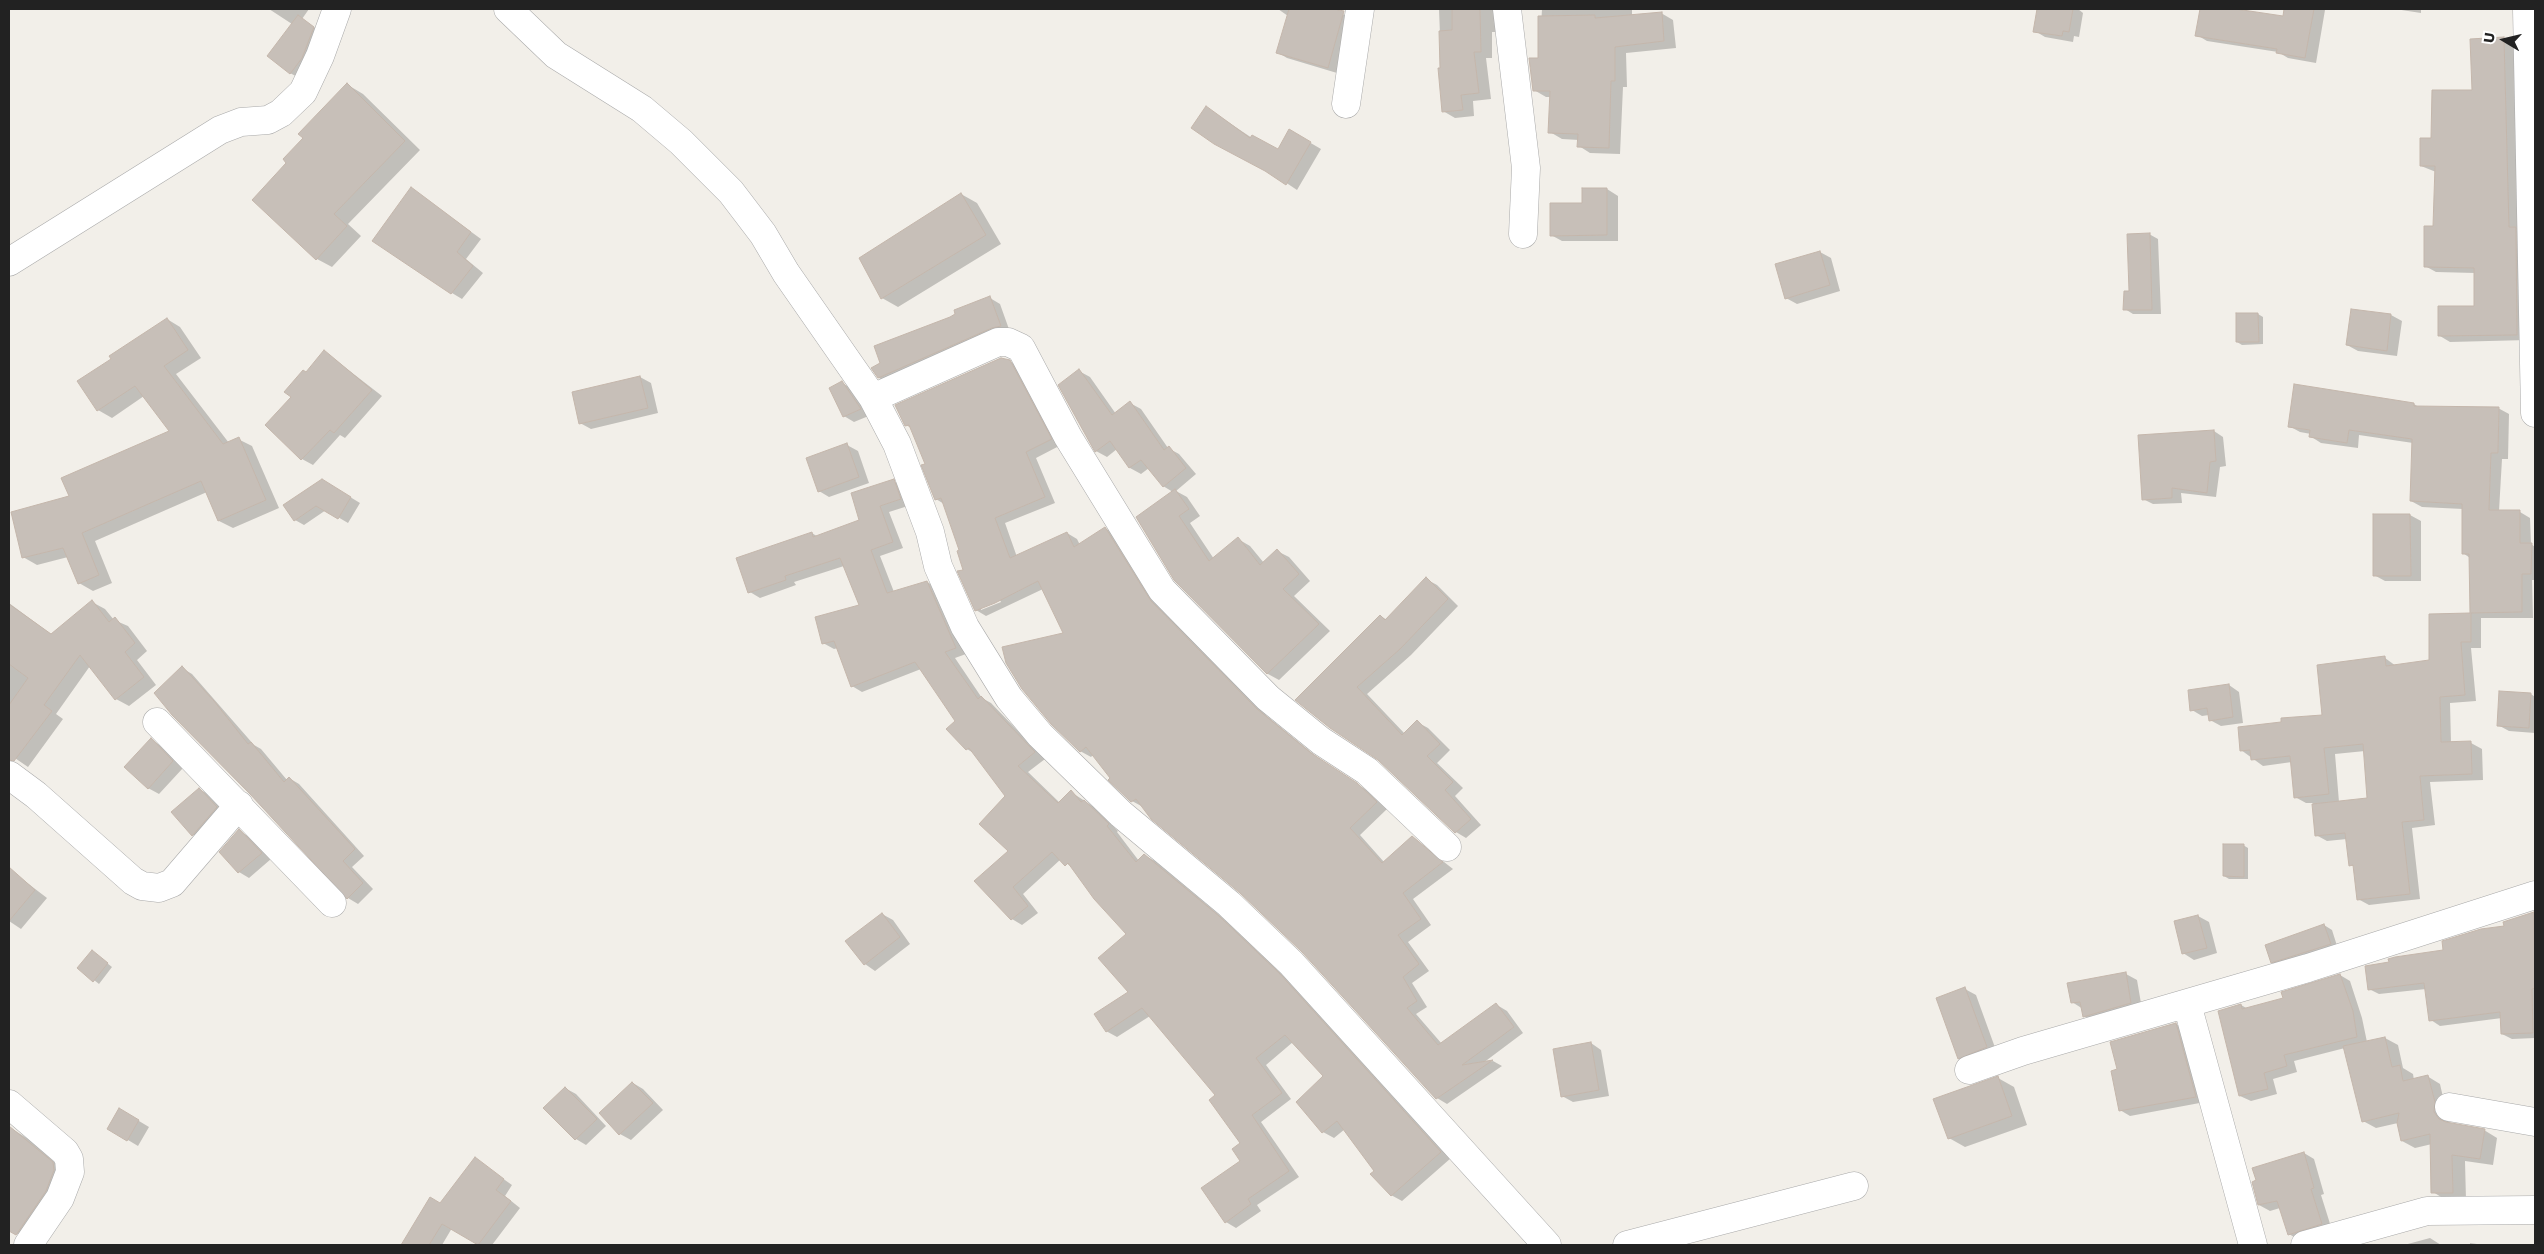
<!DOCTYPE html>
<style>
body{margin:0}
#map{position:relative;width:2544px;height:1254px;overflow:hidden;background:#f2efe9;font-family:"Golos Text",sans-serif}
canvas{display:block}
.frame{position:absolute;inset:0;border:10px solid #222;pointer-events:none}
.north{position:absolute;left:2479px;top:15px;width:50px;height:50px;-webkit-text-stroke:4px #fff;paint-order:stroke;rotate:279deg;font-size:14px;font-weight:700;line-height:20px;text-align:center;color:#222}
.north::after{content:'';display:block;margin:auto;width:18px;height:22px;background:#222;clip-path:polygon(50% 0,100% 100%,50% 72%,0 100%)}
</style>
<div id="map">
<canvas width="2544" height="1254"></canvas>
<div class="frame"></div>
<div class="north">U</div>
</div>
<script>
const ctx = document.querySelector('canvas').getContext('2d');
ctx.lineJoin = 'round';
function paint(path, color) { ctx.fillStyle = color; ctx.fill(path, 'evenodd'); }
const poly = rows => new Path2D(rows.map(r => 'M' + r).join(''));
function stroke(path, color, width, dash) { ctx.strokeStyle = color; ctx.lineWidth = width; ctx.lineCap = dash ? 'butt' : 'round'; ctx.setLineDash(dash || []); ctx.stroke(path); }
const shadow = poly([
 [269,9,309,9,302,19,324,34,301,79,290,73,292,24],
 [1278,9,1329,9,1353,18,1337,73,1287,58,1277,52,1288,16],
 [1439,9,1498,9,1499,32,1492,32,1492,58,1486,58,1491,99,1473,101,1474,116,1455,118,1443,111],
 [1542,9,1632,9,1632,16,1661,13,1673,20,1676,48,1626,53,1627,87,1623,87,1620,154,1590,153,1579,146,1579,140,1562,139,1550,132,1551,97,1546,97,1534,90,1539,59],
 [2038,9,2078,9,2083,13,2079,37,2074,36,2073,42,2045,37,2035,31],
 [2201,9,2228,9,2284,18,2285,9,2324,9,2325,10,2316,63,2288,58,2278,52,2207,41,2197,35],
 [2395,9,2421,9,2421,13],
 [2504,38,2515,45,2528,340,2450,342,2440,336,2476,307,2475,273,2436,272,2425,266,2434,227,2436,172,2421,166,2433,140,2473,91,2471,40],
 [348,85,363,94,420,150,348,224,361,236,332,267,317,259,288,163,304,138],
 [1207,108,1252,138,1278,151,1290,131,1321,149,1297,190,1270,172],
 [412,189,481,239,466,259,483,273,462,299,452,293],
 [1607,189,1618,196,1618,241,1562,241,1551,235,1583,204],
 [961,194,977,203,1001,244,898,307,882,298],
 [2149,234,2158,239,2161,314,2133,314,2125,309],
 [1820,252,1831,258,1840,291,1797,304,1786,298],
 [990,298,1000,304,1010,332,890,384,879,378,873,368,951,318],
 [2352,310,2391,315,2402,321,2397,356,2358,351,2347,345],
 [2237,314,2258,314,2263,317,2263,344,2242,345,2237,342],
 [167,319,180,327,201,358,176,374,229,443,238,439,252,446,279,508,233,528,219,521,207,492,95,541,112,583,93,591,79,583,68,557,37,565,23,557,71,497,171,431,144,396,112,418,98,410],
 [324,351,382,396,345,438,340,435,313,465,302,459,266,425,293,397,307,373],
 [1009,361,1020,367,1061,445,1036,458,1055,503,1005,523,1017,557,1067,533,1077,539,1080,545,1105,528,1115,534,1161,608,1267,716,1322,761,1368,791,1387,809,1360,835,1384,862,1412,837,1453,869,1413,899,1431,925,1408,942,1429,971,1412,983,1427,1007,1416,1014,1442,1044,1497,1005,1507,1011,1523,1033,1483,1063,1493,1061,1502,1066,1447,1104,1437,1098,1303,951,1241,892,1143,807,1132,801,1110,780,1112,778,1093,755,1091,757,1080,751,1065,634,1043,589,986,616,976,610,961,550,944,504,936,499,926,464,911,428,906,425],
 [1000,600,1001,602,981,610,981,607],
 [1079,371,1090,377,1116,414,1130,403,1141,409,1168,448,1179,454,1196,474,1176,491,1187,497,1200,516,1190,523,1214,559,1238,539,1250,546,1264,563,1277,551,1289,557,1310,581,1294,596,1330,631,1279,680,1268,674,1175,580,1173,492,1163,486,1149,468,1141,474,1130,468,1117,449,1107,457,1096,451],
 [640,377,651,383,658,413,591,429,580,423],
 [842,383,853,389,871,415,854,422,844,416],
 [2414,404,2420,408,2498,408,2509,414,2508,459,2502,459,2499,511,2520,512,2530,518,2531,544,2535,547,2535,580,2532,580,2533,618,2481,618,2481,648,2471,648,2476,701,2450,703,2451,743,2471,743,2482,749,2483,780,2430,782,2435,825,2412,828,2420,899,2369,905,2358,899,2355,867,2351,865,2347,839,2327,841,2316,835,2313,803,2306,803,2295,797,2292,762,2263,766,2241,750,2283,723,2323,716,2385,658,2396,666,2430,661,2430,615,2471,614,2470,558,2463,553,2463,509,2422,507,2411,501,2413,443,2359,435,2358,448,2321,443,2310,436,2311,434,2300,432,2289,426],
 [2365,751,2369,799,2339,802,2335,754],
 [2214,431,2223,437,2226,466,2220,467,2216,497,2181,493,2182,503,2153,504,2143,499],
 [847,445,858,451,869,483,829,497,819,491],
 [322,480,360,503,348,523,326,510,304,525,295,520],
 [893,481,904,487,911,505,889,512,903,548,880,556,894,592,927,582,938,588,966,654,955,658,982,698,991,703,1045,759,1028,772,1060,803,1071,792,1094,807,1118,831,1117,832,1139,861,1144,855,1155,861,1229,923,1290,981,1451,1158,1402,1201,1391,1195,1345,1129,1334,1138,1323,1132,1297,1102,1325,1077,1293,1042,1266,1065,1291,1099,1261,1122,1299,1177,1257,1205,1261,1211,1236,1228,1226,1222,1242,1161,1242,1144,1217,1096,1150,1016,1117,1037,1106,1031,1130,993,1128,934,1074,869,1061,859,1023,894,1038,913,1022,925,1012,919,976,882,1010,851,1007,796,975,754,967,749,957,721,921,669,862,692,852,686,838,648,834,649,823,643,860,606,844,566,794,582,796,585,760,598,750,592,812,533,818,537,860,520],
 [2410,515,2421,521,2421,581,2385,581,2374,575],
 [1426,579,1437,585,1458,606,1411,655,1367,694,1405,734,1417,722,1428,728,1450,750,1437,763,1463,788,1455,796,1481,825,1466,838,1456,832,1378,759,1331,727,1381,616,1387,620],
 [92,602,105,609,114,620,128,626,147,651,137,660,156,685,129,706,116,699,90,666,56,714,63,719,28,767,9,754,9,603,52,635],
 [182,668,192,674,254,745,261,749,287,780,289,778,299,784,364,856,352,867,373,889,358,904,348,898],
 [2229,685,2239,692,2243,723,2221,726,2210,720,2209,715,2202,716,2192,710],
 [2531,694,2535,697,2535,733,2509,731,2498,725],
 [151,739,161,746,183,768,159,794,148,788],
 [199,789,210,795,227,813,203,841,193,835],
 [239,831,250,837,271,859,249,878,239,872],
 [2243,845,2248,848,2248,879,2229,879,2224,876],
 [9,869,47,898,21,929,9,921],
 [2534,913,2535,1038,2512,1039,2502,1034,2502,1018,2440,1026,2431,1020,2426,989,2379,994,2369,989,2445,951],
 [882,914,893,920,910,944,875,971,865,964],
 [2198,916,2209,922,2217,953,2194,960,2183,953],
 [2324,925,2332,930,2338,949,2280,967,2272,962],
 [97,955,112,967,99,984,79,968],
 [2126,974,2137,980,2142,1009,2095,1023,2084,1016,2083,1009,2072,1002],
 [2340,975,2350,981,2362,1018,2367,1042,2385,1038,2398,1045,2403,1068,2413,1074,2414,1080,2427,1076,2440,1084,2449,1124,2484,1130,2497,1138,2493,1165,2465,1161,2466,1200,2446,1200,2433,1192,2432,1144,2415,1148,2402,1141,2398,1123,2376,1128,2363,1121,2345,1048,2294,1061,2297,1072,2273,1079,2277,1094,2251,1101,2240,1096,2241,1005,2248,1009,2285,999],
 [1965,989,1976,995,1997,1053,1970,1064,1959,1058],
 [2176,1024,2186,1030,2205,1102,2130,1116,2120,1110,2118,1070],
 [1591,1043,1601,1050,1609,1096,1573,1102,1562,1096],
 [1998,1078,2014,1087,2027,1125,1965,1147,1949,1138],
 [633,1083,643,1089,663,1110,631,1140,620,1134,601,1113],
 [565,1088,576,1094,606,1126,586,1145,576,1139],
 [119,1109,149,1127,138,1146,108,1128],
 [9,1127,30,1140,67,1173,31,1242,9,1229],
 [2304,1153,2314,1159,2324,1194,2321,1195,2332,1230,2299,1240,2289,1234,2280,1208,2270,1211,2259,1205],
 [475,1159,512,1185,505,1196,520,1208,492,1245,481,1245,452,1228,442,1245,417,1245,406,1239,441,1205],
 [2430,1238,2441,1245,2404,1245],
 [2470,1243,2484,1245,2470,1245]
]);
const building = poly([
 [1289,9,1334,9,1344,11,1328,68,1276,53,1289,9],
 [1452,9,1480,9,1481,52,1474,52,1479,93,1461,95,1463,110,1442,112,1438,68,1440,68,1439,31,1452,30,1452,9],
 [2037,9,2073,9,2069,32,2063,31,2062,36,2033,32,2037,9],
 [2200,9,2236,9,2283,16,2284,9,2314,9,2305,58,2276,53,2277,49,2195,36,2200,9],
 [1662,12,1664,41,1615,47,1615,81,1611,81,1609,148,1577,147,1578,134,1548,133,1550,91,1533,91,1529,58,1538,58,1538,16,1595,15,1595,18,1662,12],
 [298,15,314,27,302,58,290,74,267,56,298,15],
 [2504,37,2509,227,2516,227,2517,335,2438,336,2438,306,2474,306,2474,268,2424,267,2424,226,2433,226,2435,166,2420,166,2420,138,2431,138,2432,90,2472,90,2470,39,2504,37],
 [347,83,405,141,334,214,347,226,316,260,252,200,286,163,283,159,303,138,298,134,347,83],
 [1206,106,1250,138,1252,135,1278,149,1289,129,1311,142,1286,185,1265,171,1214,144,1191,128,1206,106],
 [411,187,471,232,457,252,473,266,451,294,372,241,411,187],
 [1582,188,1607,188,1607,235,1550,236,1550,203,1582,203,1582,188],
 [961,193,986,235,881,299,859,258,961,193],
 [2150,233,2152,310,2123,310,2124,291,2129,291,2127,234,2150,233],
 [1820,251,1830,285,1785,299,1775,264,1820,251],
 [990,296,1001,326,992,328,878,378,871,368,880,363,874,346,950,317,955,314,954,310,990,296],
 [2351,309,2391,314,2387,351,2346,345,2351,309],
 [2236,313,2258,313,2259,342,2236,342,2236,313],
 [167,318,188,350,164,366,223,444,239,437,266,500,218,521,201,481,82,533,99,575,78,584,63,548,22,558,11,512,69,496,61,478,169,431,135,386,97,411,77,381,111,359,109,356,167,318],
 [324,350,372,390,334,433,330,430,301,460,265,425,291,397,284,392,303,370,306,372,324,350],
 [1001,358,1010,360,1052,439,1026,452,1045,497,995,518,1010,558,1067,532,1074,547,1105,527,1151,601,1257,709,1311,753,1357,783,1377,802,1350,828,1382,863,1412,836,1443,862,1403,893,1421,919,1398,935,1419,964,1403,977,1417,1001,1407,1008,1438,1045,1496,1003,1514,1027,1462,1065,1493,1060,1436,1099,1302,952,1240,893,1151,819,1136,799,1131,802,1108,780,1110,778,1086,747,1080,752,1051,724,1022,689,1006,663,1002,647,1063,633,1038,581,995,603,975,611,957,571,963,570,957,551,959,550,941,498,935,500,921,465,925,464,909,425,905,426,895,405,1001,358],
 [1079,369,1112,415,1130,401,1164,450,1169,446,1186,468,1163,487,1141,460,1129,468,1110,441,1095,452,1058,385,1079,369],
 [640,376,648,408,579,424,572,392,640,376],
 [842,381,861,409,843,417,829,388,842,381],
 [2294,384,2414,403,2414,406,2499,407,2498,453,2491,453,2489,510,2520,510,2520,543,2532,543,2531,574,2522,574,2522,612,2471,613,2471,642,2461,642,2465,695,2440,697,2441,742,2471,741,2472,774,2420,776,2424,820,2402,822,2410,894,2357,900,2353,865,2349,866,2345,833,2315,836,2312,804,2367,798,2363,744,2324,748,2329,794,2294,798,2290,756,2251,760,2250,750,2240,751,2238,727,2281,722,2281,718,2322,715,2317,665,2385,656,2386,666,2429,660,2429,614,2470,613,2469,554,2462,554,2462,504,2410,501,2412,439,2349,430,2347,443,2309,437,2310,430,2288,427,2294,384],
 [2214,430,2216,461,2210,462,2207,493,2172,488,2172,498,2142,500,2138,435,2214,430],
 [847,443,859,477,818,492,806,458,847,443],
 [322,479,351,497,338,519,316,506,294,521,283,505,322,479],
 [894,479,901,499,880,506,893,542,871,550,887,593,927,581,956,648,945,652,978,699,981,696,1035,752,1018,766,1058,803,1071,790,1081,802,1084,800,1109,824,1107,826,1136,862,1144,854,1219,916,1280,974,1441,1152,1391,1196,1370,1174,1374,1171,1337,1121,1322,1133,1296,1102,1323,1076,1285,1035,1256,1058,1282,1093,1252,1115,1289,1171,1248,1199,1251,1204,1225,1223,1201,1188,1240,1161,1232,1149,1240,1143,1209,1100,1215,1095,1142,1008,1106,1032,1094,1014,1128,992,1098,958,1126,934,1094,899,1068,863,1065,866,1052,852,1013,887,1028,906,1011,920,974,881,1008,851,979,824,1005,796,969,748,966,750,946,729,955,721,915,662,851,687,834,641,822,644,815,617,859,605,840,558,785,576,786,580,748,593,736,558,812,532,813,537,859,520,851,493,894,479],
 [1175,489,1189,509,1179,516,1209,561,1238,537,1260,565,1277,549,1299,574,1283,589,1319,624,1267,674,1174,580,1136,517,1175,489],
 [2373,514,2410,514,2411,576,2373,576,2373,514],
 [1426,577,1448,599,1400,649,1357,687,1402,735,1417,720,1440,744,1427,756,1453,782,1445,790,1471,819,1455,833,1378,760,1330,728,1295,700,1380,615,1385,620,1426,577],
 [92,600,109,622,115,617,135,643,125,652,144,677,115,700,80,655,44,705,52,711,14,761,9,760,9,705,28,678,9,664,9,604,51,634,92,600],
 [182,666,214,701,248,744,251,742,284,782,289,777,355,849,343,861,363,883,347,899,250,794,172,715,154,693,182,666],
 [2229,684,2233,717,2209,721,2207,708,2190,711,2188,690,2229,684],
 [2499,691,2531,693,2529,728,2497,726,2499,691],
 [151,738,173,761,148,789,124,767,151,738],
 [199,788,217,807,192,836,171,812,199,788],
 [239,829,262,853,238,873,219,852,239,829],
 [2223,844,2244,844,2244,877,2223,876,2223,844],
 [9,867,35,890,9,921,9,867],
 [2534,912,2535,988,2532,989,2533,1033,2501,1034,2500,1012,2429,1021,2424,983,2368,990,2365,966,2389,962,2388,959,2395,957,2443,950,2442,941,2481,929,2504,926,2503,922,2534,912],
 [882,913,900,937,864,965,845,941,882,913],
 [2198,915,2207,948,2182,954,2174,921,2198,915],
 [2324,924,2331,944,2271,963,2265,945,2324,924],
 [92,950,108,963,93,982,77,968,92,950],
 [2126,972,2131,1003,2083,1017,2080,1002,2071,1003,2067,983,2126,972],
 [2340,974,2353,1011,2357,1037,2284,1055,2287,1066,2264,1073,2268,1089,2239,1096,2218,1011,2241,1004,2242,1009,2283,998,2281,992,2340,974],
 [1965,987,1987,1047,1958,1059,1936,998,1965,987],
 [2176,1023,2196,1097,2119,1111,2111,1071,2117,1069,2110,1042,2176,1023],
 [2385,1037,2392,1067,2400,1065,2403,1081,2428,1075,2435,1102,2434,1112,2439,1119,2446,1122,2485,1129,2480,1159,2452,1155,2453,1193,2431,1193,2430,1134,2401,1141,2397,1123,2399,1113,2362,1122,2343,1046,2385,1037],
 [1591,1042,1599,1090,1561,1097,1553,1049,1591,1042],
 [1998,1076,2012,1116,1948,1139,1933,1099,1998,1076],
 [632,1082,653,1103,619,1135,599,1113,632,1082],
 [565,1087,597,1119,575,1140,543,1108,565,1087],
 [119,1108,139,1120,127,1141,107,1129,119,1108],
 [9,1126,53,1162,54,1170,46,1191,16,1235,9,1231,9,1126],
 [2304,1152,2314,1188,2311,1189,2322,1224,2288,1235,2277,1201,2258,1205,2252,1182,2256,1180,2252,1168,2304,1152],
 [475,1157,504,1179,496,1190,511,1201,478,1245,442,1224,429,1245,401,1245,430,1197,440,1203,475,1157]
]);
const minor = poly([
 [508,9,556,55,642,109,681,142,731,192,763,234,786,273,873,398,897,444,930,532,938,566,965,627,1009,698,1040,735,1121,814,1229,904,1291,963,1547,1245],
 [1507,9,1526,168,1523,234],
 [2527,9,2535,413],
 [1346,104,1360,9],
 [9,262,220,130,241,122,268,120,281,113,303,92,320,56,337,9],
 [873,398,998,342,1008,342,1021,348,1068,437,1162,590,1268,698,1321,741,1367,771,1447,847],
 [157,722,332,903],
 [9,775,36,795,133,881,142,886,159,888,172,883,239,805],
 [2187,1004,2253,1245],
 [1969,1070,2023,1051,2308,968,2535,895],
 [9,1104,65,1152,69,1159,70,1172,60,1198,28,1245],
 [2449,1107,2535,1122],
 [1627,1245,1854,1186],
 [2305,1245,2427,1211,2535,1210]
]);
paint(shadow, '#0003');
paint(building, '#c7bfb8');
stroke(building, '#c4b6ab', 1);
stroke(minor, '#a9a9a9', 29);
stroke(minor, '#fff', 28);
</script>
